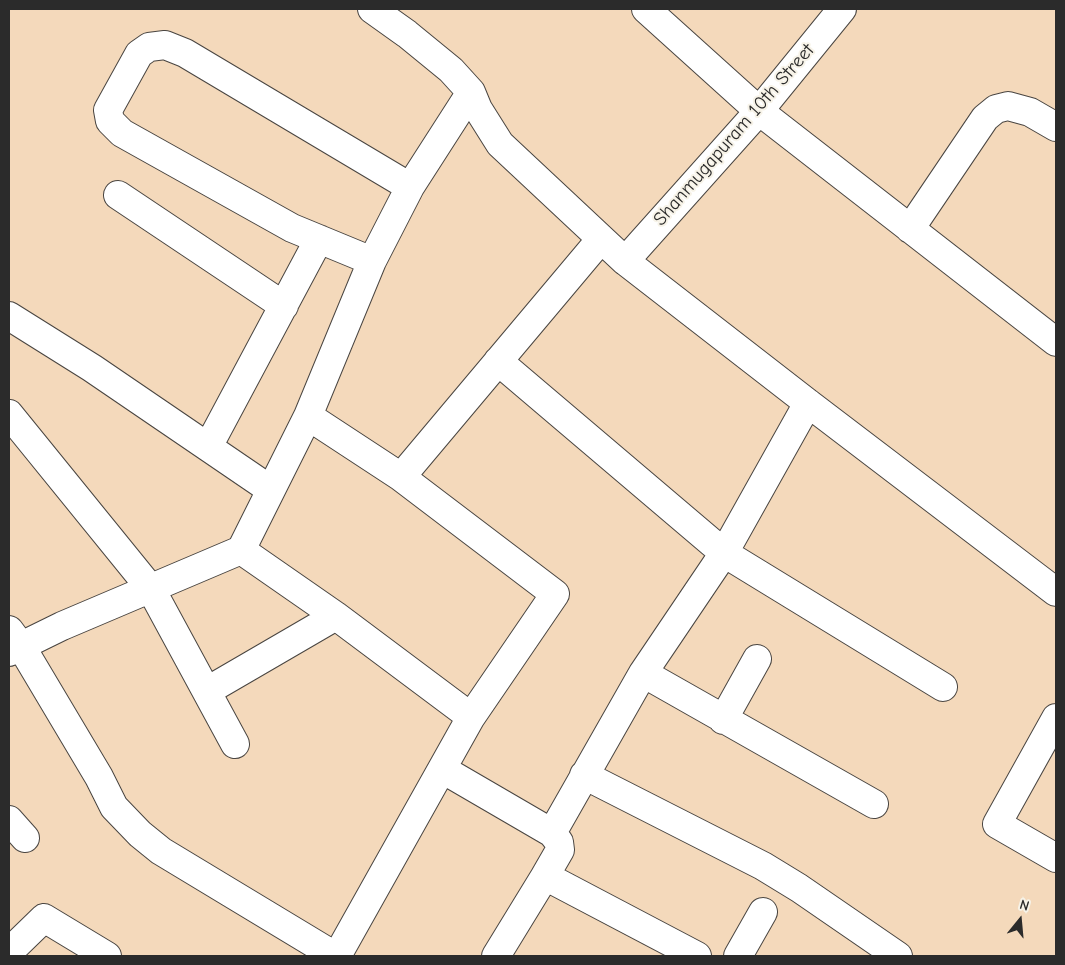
<!DOCTYPE html>
<style>
body{margin:0}
#map{position:relative;width:1065px;height:965px;overflow:hidden;background:#f4d9bb;font-family:"Comic Neue",sans-serif}
canvas{display:block}
.frame{position:absolute;inset:0;border:10px solid #2b2b2b;pointer-events:none}
.north{position:absolute;left:995px;top:895px;width:50px;height:50px;-webkit-text-stroke:4px #f7f3e8;paint-order:stroke;rotate:17deg;font-size:14px;font-weight:700;line-height:20px;text-align:center;color:#2b2b2b}
.north::after{content:'';display:block;margin:auto;width:18px;height:22px;background:#2b2b2b;clip-path:polygon(50% 0,100% 100%,50% 72%,0 100%)}
</style>
<div id="map">
<canvas width="1065" height="965"></canvas>
<div class="frame"></div>
<div class="north">N</div>
</div>
<script>
const ctx = document.querySelector('canvas').getContext('2d');
ctx.lineJoin = 'round';
const poly = rows => new Path2D(rows.map(r => 'M' + r).join(''));
function stroke(path, color, width, dash) { ctx.strokeStyle = color; ctx.lineWidth = width; ctx.lineCap = dash ? 'butt' : 'round'; ctx.setLineDash(dash || []); ctx.stroke(path); }
function write(font, color, halo, rows, align = 'center') {
  ctx.font = font + ' "Comic Neue",sans-serif'; ctx.lineWidth = 4; ctx.setLineDash([]); ctx.textBaseline = 'middle'; ctx.strokeStyle = halo; ctx.fillStyle = color; for (const [text, x, y, turn = 0] of rows) {
    ctx.save(); ctx.translate(x, y); ctx.rotate((+turn || 0) * Math.PI / 180); ctx.textAlign = isNaN(turn) ? turn : align; if (halo) ctx.strokeText(text, 0, 0); ctx.fillText(text, 0, 0); ctx.restore();
  }
}
const minor = poly([
 [372,9,407,34,451,70,471,92,478,109,500,144,625,261,808,403,1056,592],
 [646,9,759,111,1056,342],
 [118,195,284,306],
 [910,229,985,118,996,109,1008,106,1030,112,1056,127],
 [372,261,292,228,122,133,110,121,108,110,139,54,149,47,165,45,185,53,410,187],
 [625,261,759,111,842,9],
 [9,316,92,368,271,490],
 [498,361,724,553,943,687],
 [9,414,151,589,235,744],
 [208,447,319,239],
 [401,477,601,239],
 [241,550,308,416,372,261,410,187,471,92],
 [9,630,21,646,99,777,114,807,140,834,161,851,335,956],
 [9,652,62,626,241,550,336,616,471,717,555,594,401,477,308,416],
 [643,673,874,804],
 [207,691,336,616],
 [1056,718,997,824,1056,858],
 [723,720,757,659],
 [442,769,552,833,559,842,560,850,545,876,697,956],
 [584,775,763,866,799,888,898,956],
 [9,820,25,838],
 [552,833,643,673,724,553,808,403],
 [9,952,44,918,107,956],
 [337,956,471,717],
 [496,956,545,876],
 [738,956,763,912]
]);
const streetNames = [
 ["Shanmugapuram 10th Street",734,135,-49]
];
stroke(minor, '#494541', 30);
stroke(minor, '#fff', 28);
write('19px', '#2b2b2b', '#f7f3e8', streetNames);
</script>
